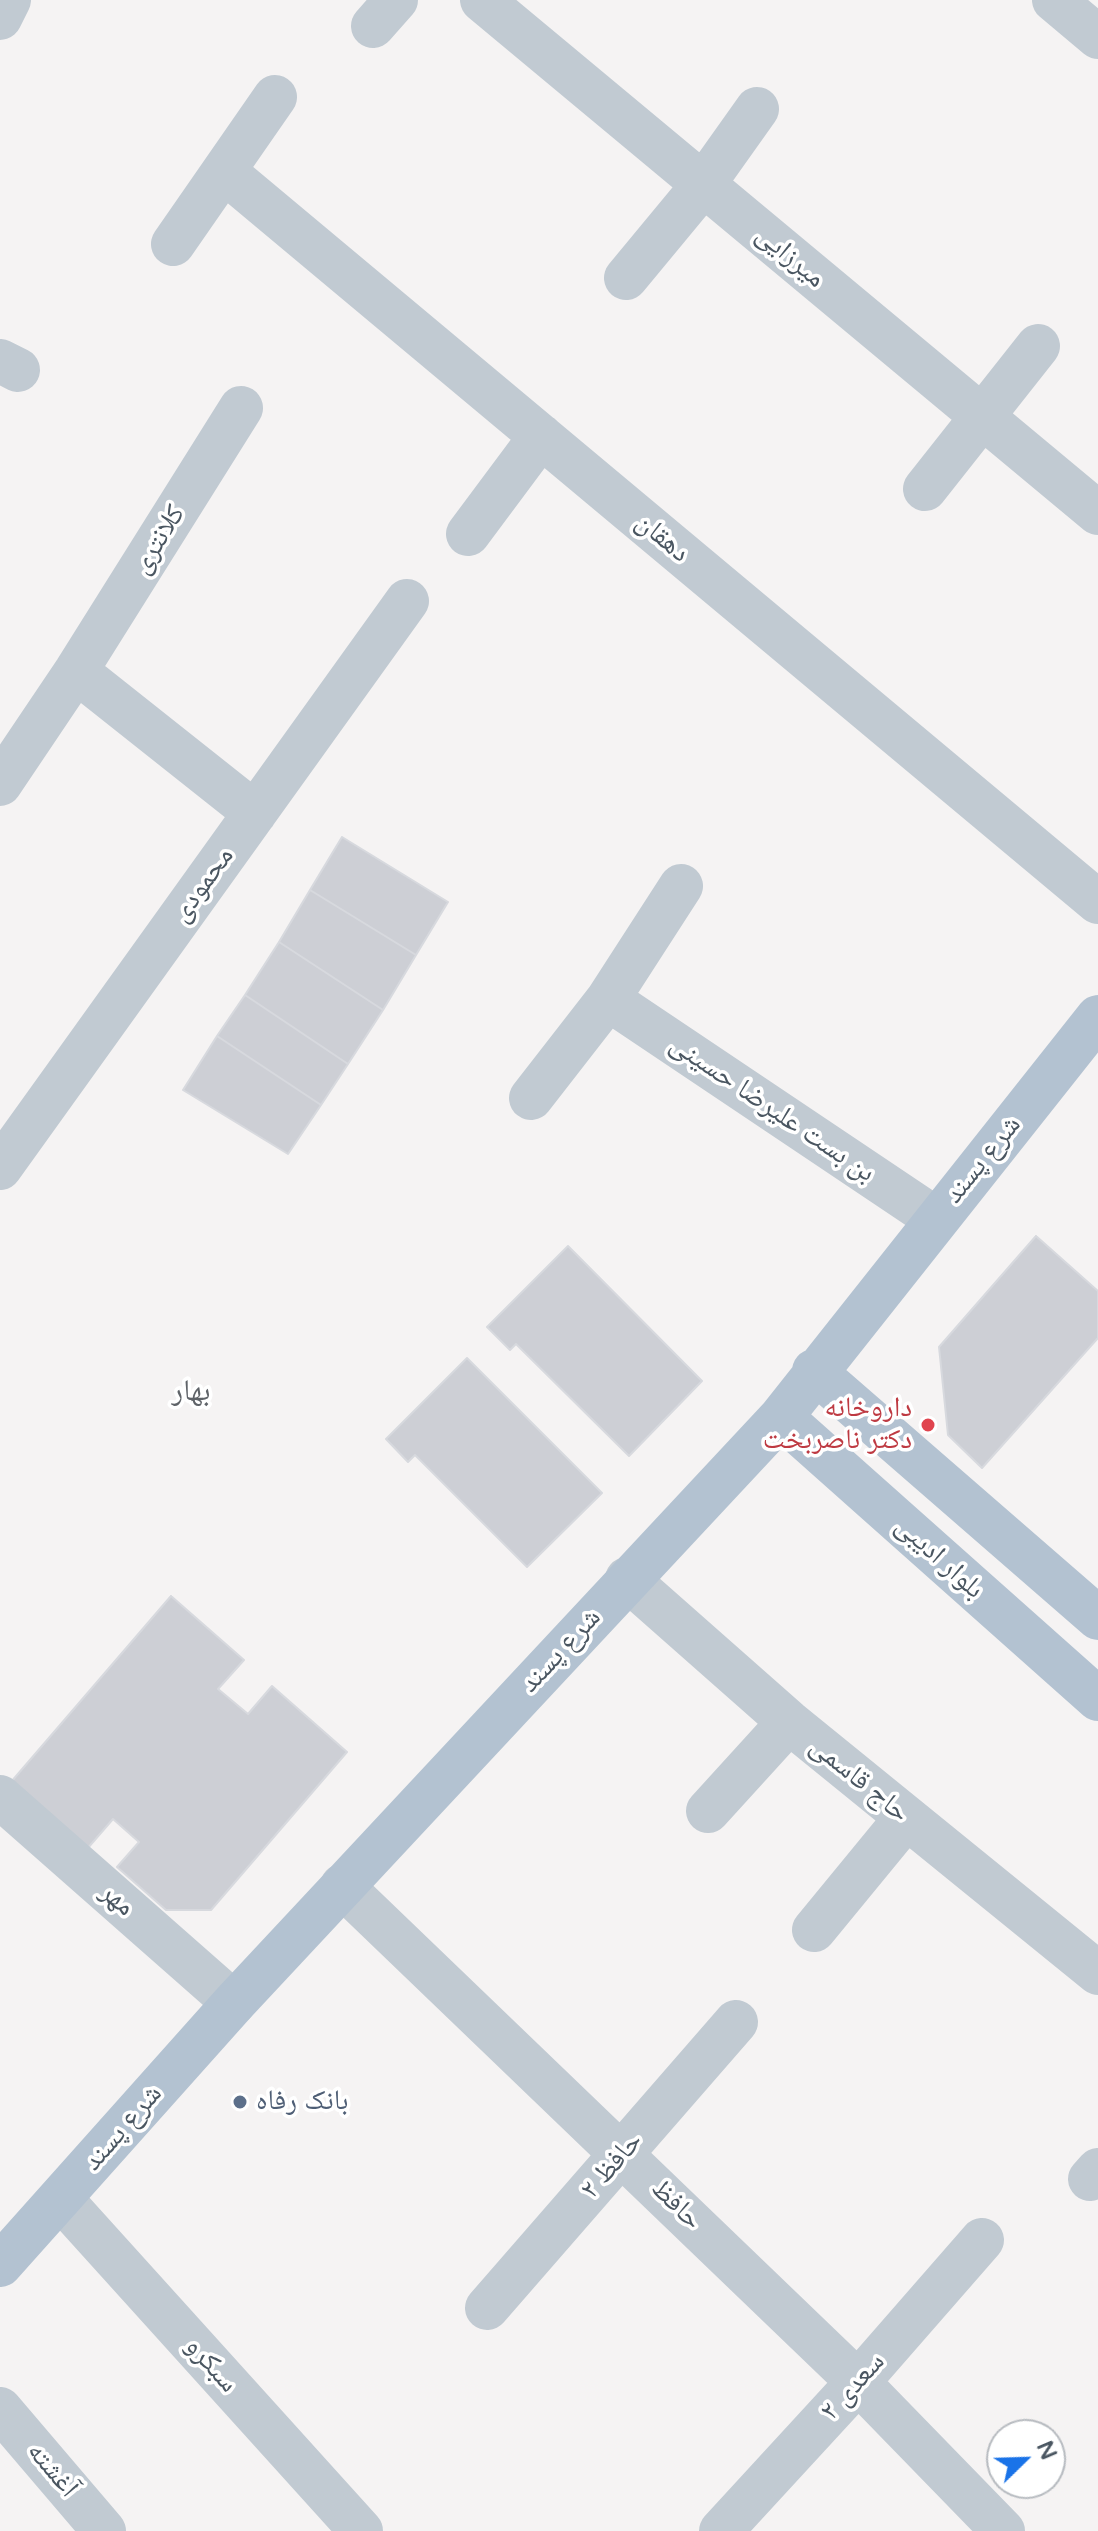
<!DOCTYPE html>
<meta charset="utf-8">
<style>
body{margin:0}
#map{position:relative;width:1098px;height:2531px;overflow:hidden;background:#f5f3f3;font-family:"Varela Round",sans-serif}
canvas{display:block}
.north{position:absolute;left:986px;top:2419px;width:80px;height:80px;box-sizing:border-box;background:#fff;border:2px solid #b7bbc0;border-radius:50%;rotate:67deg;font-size:22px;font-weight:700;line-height:32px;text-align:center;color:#4a5661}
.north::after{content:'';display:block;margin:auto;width:28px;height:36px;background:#1a73e8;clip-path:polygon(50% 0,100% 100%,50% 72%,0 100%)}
</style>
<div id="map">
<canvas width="1098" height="2531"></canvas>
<div class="north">N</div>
</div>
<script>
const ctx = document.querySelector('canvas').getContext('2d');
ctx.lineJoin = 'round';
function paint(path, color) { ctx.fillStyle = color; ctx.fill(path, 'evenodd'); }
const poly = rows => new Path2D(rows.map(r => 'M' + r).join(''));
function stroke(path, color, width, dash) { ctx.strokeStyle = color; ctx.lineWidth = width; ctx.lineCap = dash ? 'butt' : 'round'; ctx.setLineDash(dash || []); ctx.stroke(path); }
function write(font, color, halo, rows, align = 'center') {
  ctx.font = font + ' "Varela Round","Noto Naskh Arabic",sans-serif'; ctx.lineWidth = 7; ctx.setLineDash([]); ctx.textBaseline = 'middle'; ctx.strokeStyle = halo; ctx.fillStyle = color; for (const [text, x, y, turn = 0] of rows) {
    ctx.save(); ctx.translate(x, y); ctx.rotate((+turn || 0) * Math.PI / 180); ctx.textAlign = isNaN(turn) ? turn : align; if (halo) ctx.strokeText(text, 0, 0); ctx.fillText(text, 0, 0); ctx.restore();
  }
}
const building = poly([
 [342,837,448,902,416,955,310,890,342,837],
 [310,890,416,955,383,1010,279,942,310,890],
 [279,942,383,1010,348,1064,245,995,279,942],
 [245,995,348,1064,321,1105,217,1036,245,995],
 [217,1036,321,1105,288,1154,183,1090,217,1036],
 [1036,1236,1098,1291,1098,1338,982,1468,948,1435,939,1347,1036,1236],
 [568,1246,702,1381,629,1456,516,1344,510,1350,487,1327,568,1246],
 [467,1358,602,1493,527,1567,415,1455,408,1462,386,1439,467,1358],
 [171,1596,244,1660,218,1689,248,1714,272,1686,347,1752,211,1910,166,1910,117,1867,139,1842,113,1819,87,1849,11,1782,171,1596]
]);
const minor = poly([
 [482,0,1098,513],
 [1054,0,1098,37],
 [0,18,9,0],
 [373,26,396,0],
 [226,173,1098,902],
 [173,244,275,97],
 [626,278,703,185,757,109],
 [0,361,18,370],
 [925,489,1038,346],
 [468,534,541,436],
 [76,671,255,813],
 [0,784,76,671,241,408],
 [608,999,936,1219],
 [531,1098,608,999,681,886],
 [0,1168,407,601],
 [627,1579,789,1722,1098,1973],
 [0,1797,234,2003],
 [708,1811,789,1722],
 [342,1886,858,2382,1003,2531],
 [814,1930,906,1818],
 [1090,2179,1098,2170],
 [61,2199,361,2531],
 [487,2308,736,2022],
 [0,2409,104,2531],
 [721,2531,858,2382,982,2240]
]);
const major = poly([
 [814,1371,1098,1618],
 [781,1417,1098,1699],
 [0,2265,234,2003,781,1417,1098,1017]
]);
const markers = [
 [928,1425,8,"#e0444e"],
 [240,2102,8,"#5c6f8a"]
];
const streetNames = [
 ["میرزایی",790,257,40],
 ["دهقان",662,538,40],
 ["کلانتری",159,540,-58],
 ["محمودی",203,885,-54],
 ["بن بست علیرضا حسینی",772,1109,34],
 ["شرع پسند",983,1160,-51],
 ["بلوار ادیبی",939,1558,42],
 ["شرع پسند",561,1651,-47],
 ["حاج قاسمی",859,1780,39],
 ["مهر",117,1900,41],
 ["شرع پسند",123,2128,-49],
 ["۲ حافظ",612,2166,-49],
 ["حافظ",676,2205,44],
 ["سبکرو",211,2365,48],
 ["۲ سعدی",853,2387,-48],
 ["آغشته",52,2470,50]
];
const healthNames = [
 ["داروخانه",912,1409],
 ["دکتر ناصربخت",912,1441]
];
const serviceNames = [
 ["بانک رفاه",256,2102]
];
const neighbourhoodNames = [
 ["بهار",191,1392]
];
paint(building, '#cdcfd5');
stroke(building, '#d7d9de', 2);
stroke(minor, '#c1cad2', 44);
stroke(major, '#b3c2d1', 44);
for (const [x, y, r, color] of markers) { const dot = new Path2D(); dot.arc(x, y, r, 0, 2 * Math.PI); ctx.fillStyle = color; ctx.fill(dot); stroke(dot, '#fff', 3); }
write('28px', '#4a5661', '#fff', streetNames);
write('28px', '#be3a42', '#fff', healthNames, 'right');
write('28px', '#4e5e75', '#fff', serviceNames, 'left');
write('30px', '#5f6368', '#fff', neighbourhoodNames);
</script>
